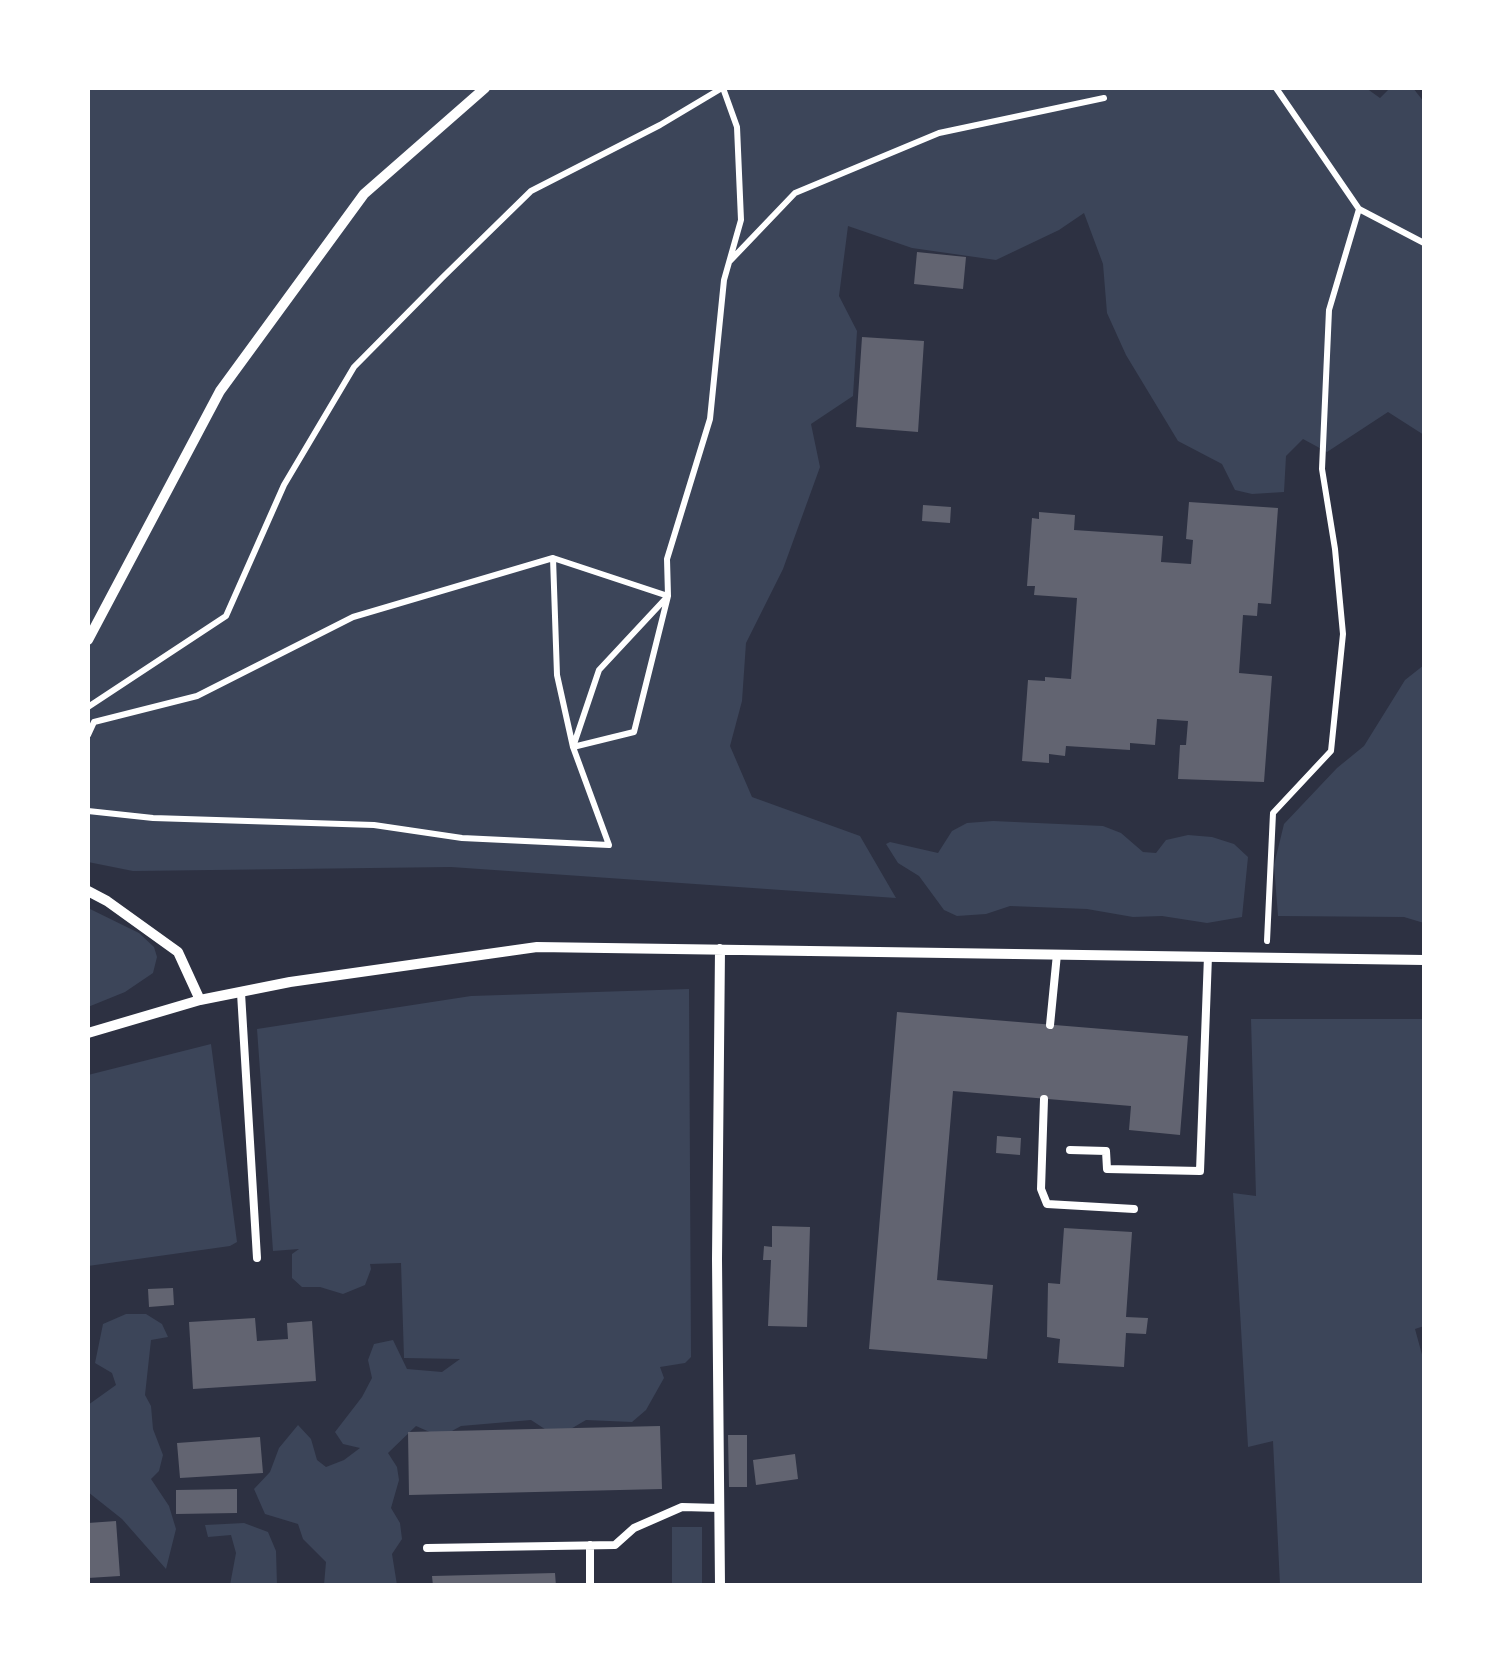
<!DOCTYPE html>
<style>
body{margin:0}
#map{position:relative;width:1512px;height:1673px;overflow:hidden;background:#2d3142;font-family:"Crimson Pro",serif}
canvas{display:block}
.frame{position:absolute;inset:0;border:90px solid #fff;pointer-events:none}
</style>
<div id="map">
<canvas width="1512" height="1673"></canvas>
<div class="frame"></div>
</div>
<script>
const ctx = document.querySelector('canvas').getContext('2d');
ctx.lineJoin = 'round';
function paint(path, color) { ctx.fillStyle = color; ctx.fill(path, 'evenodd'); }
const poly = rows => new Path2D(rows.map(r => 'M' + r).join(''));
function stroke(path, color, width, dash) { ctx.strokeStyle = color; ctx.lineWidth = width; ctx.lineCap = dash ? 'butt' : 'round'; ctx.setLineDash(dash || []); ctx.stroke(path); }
const green = poly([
 [88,88,1366,88,1380,98,1390,88,1413,88,1424,102,1424,435,1388,412,1327,452,1303,439,1286,456,1284,492,1252,494,1235,490,1222,464,1178,441,1126,355,1107,313,1103,264,1084,213,1059,230,996,260,912,248,848,226,839,296,857,331,853,396,811,424,820,467,783,569,746,643,742,701,730,746,752,797,860,836,896,898,451,867,133,871,88,862],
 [1424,665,1424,923,1404,917,1278,916,1274,865,1284,824,1337,768,1364,746,1405,680],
 [993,821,1103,826,1121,833,1143,852,1156,853,1166,840,1188,835,1212,837,1234,844,1248,857,1242,917,1207,923,1162,916,1133,917,1087,909,1010,906,986,914,957,916,944,910,919,876,898,863,886,844,890,842,938,853,952,831,967,823],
 [88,908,139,933,154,947,157,957,153,973,125,992,88,1007],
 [689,989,691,1357,685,1363,660,1367,664,1378,646,1410,632,1422,586,1420,557,1437,531,1420,461,1426,441,1437,416,1426,388,1453,397,1467,399,1480,391,1508,400,1523,402,1539,392,1554,397,1585,324,1585,326,1562,303,1539,298,1524,265,1514,254,1489,270,1472,279,1448,298,1425,311,1439,317,1460,326,1467,344,1460,360,1448,343,1444,335,1432,362,1397,372,1378,368,1360,374,1344,393,1340,407,1369,442,1372,460,1359,404,1358,401,1263,370,1264,371,1269,365,1285,343,1294,320,1287,302,1287,292,1278,292,1254,299,1249,273,1251,257,1029,471,996],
 [1251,1019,1424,1019,1424,1326,1415,1329,1424,1362,1424,1585,1280,1585,1273,1441,1248,1447,1233,1193,1256,1196],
 [211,1044,237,1242,230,1246,88,1266,88,1075],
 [126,1314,146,1314,162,1324,168,1337,151,1340,145,1395,151,1406,153,1429,163,1455,159,1471,151,1479,169,1506,176,1529,166,1569,122,1519,88,1492,88,1405,116,1385,112,1373,95,1363,103,1324],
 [244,1523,268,1532,276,1551,277,1585,230,1585,236,1553,231,1535,208,1537,205,1525],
 [672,1527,702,1527,702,1585,672,1585]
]);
const building = poly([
 [917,252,966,257,963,289,914,284],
 [862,337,924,341,918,432,856,427],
 [1189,502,1278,508,1271,604,1258,603,1257,616,1243,615,1239,673,1272,676,1264,782,1178,779,1180,745,1186,745,1188,721,1157,719,1155,745,1130,743,1130,750,1066,746,1065,756,1049,754,1049,763,1022,761,1028,680,1045,681,1045,677,1071,679,1077,598,1034,595,1035,586,1027,586,1032,518,1039,519,1039,512,1075,515,1074,530,1163,536,1161,562,1191,564,1193,540,1186,539],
 [923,505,951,507,950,523,922,521],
 [897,1012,1188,1036,1180,1135,1129,1130,1131,1106,953,1091,937,1280,993,1285,987,1359,869,1349],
 [997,1136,1021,1138,1020,1155,996,1153],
 [772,1226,810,1227,807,1327,768,1326,771,1260,763,1260,764,1246,772,1247],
 [1064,1228,1132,1232,1126,1317,1148,1318,1146,1334,1126,1333,1124,1367,1058,1363,1060,1339,1047,1337,1048,1283,1060,1284],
 [173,1288,174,1305,149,1307,148,1289],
 [255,1318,257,1341,288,1339,287,1323,312,1321,316,1381,193,1389,189,1322],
 [660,1426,662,1489,409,1495,408,1432],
 [728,1435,747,1435,747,1487,729,1487],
 [260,1437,263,1473,180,1478,177,1443],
 [795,1454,798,1479,756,1485,753,1460],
 [237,1489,237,1513,176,1514,176,1490],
 [116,1521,120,1576,88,1578,88,1523],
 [555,1573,556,1586,433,1586,432,1576]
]);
const path = poly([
 [1276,88,1359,209,1424,243],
 [730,261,795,193,939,133,1104,98],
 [88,707,226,616,284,485,354,367,443,277,531,191,660,125,722,88],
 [88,735,94,722,197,696,353,617,553,558],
 [88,811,153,818,374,825,462,838,609,845,573,747,557,675,553,558,668,596,599,670,573,747,634,732,668,596,667,559,710,419,724,280,741,220,737,127,723,88],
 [1267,941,1273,813,1331,751,1343,634,1335,549,1322,469,1329,310,1359,209]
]);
const service = poly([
 [241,993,257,1258],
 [1050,1025,1057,954],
 [1044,1099,1041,1189,1047,1204,1134,1209],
 [1070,1150,1106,1151,1107,1169,1200,1171,1208,956],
 [590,1545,590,1586],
 [427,1548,615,1545,634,1528,682,1507,720,1508]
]);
const minor = poly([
 [88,640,220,391,364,194,485,88],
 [88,891,107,901,178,952,200,1000],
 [720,949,717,1259,720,1586],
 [88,1033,200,1000,290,982,537,947,1424,960]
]);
paint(green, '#3c4559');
paint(building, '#626471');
stroke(path, '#fff', 6);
stroke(service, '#fff', 8);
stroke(minor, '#fff', 10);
</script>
